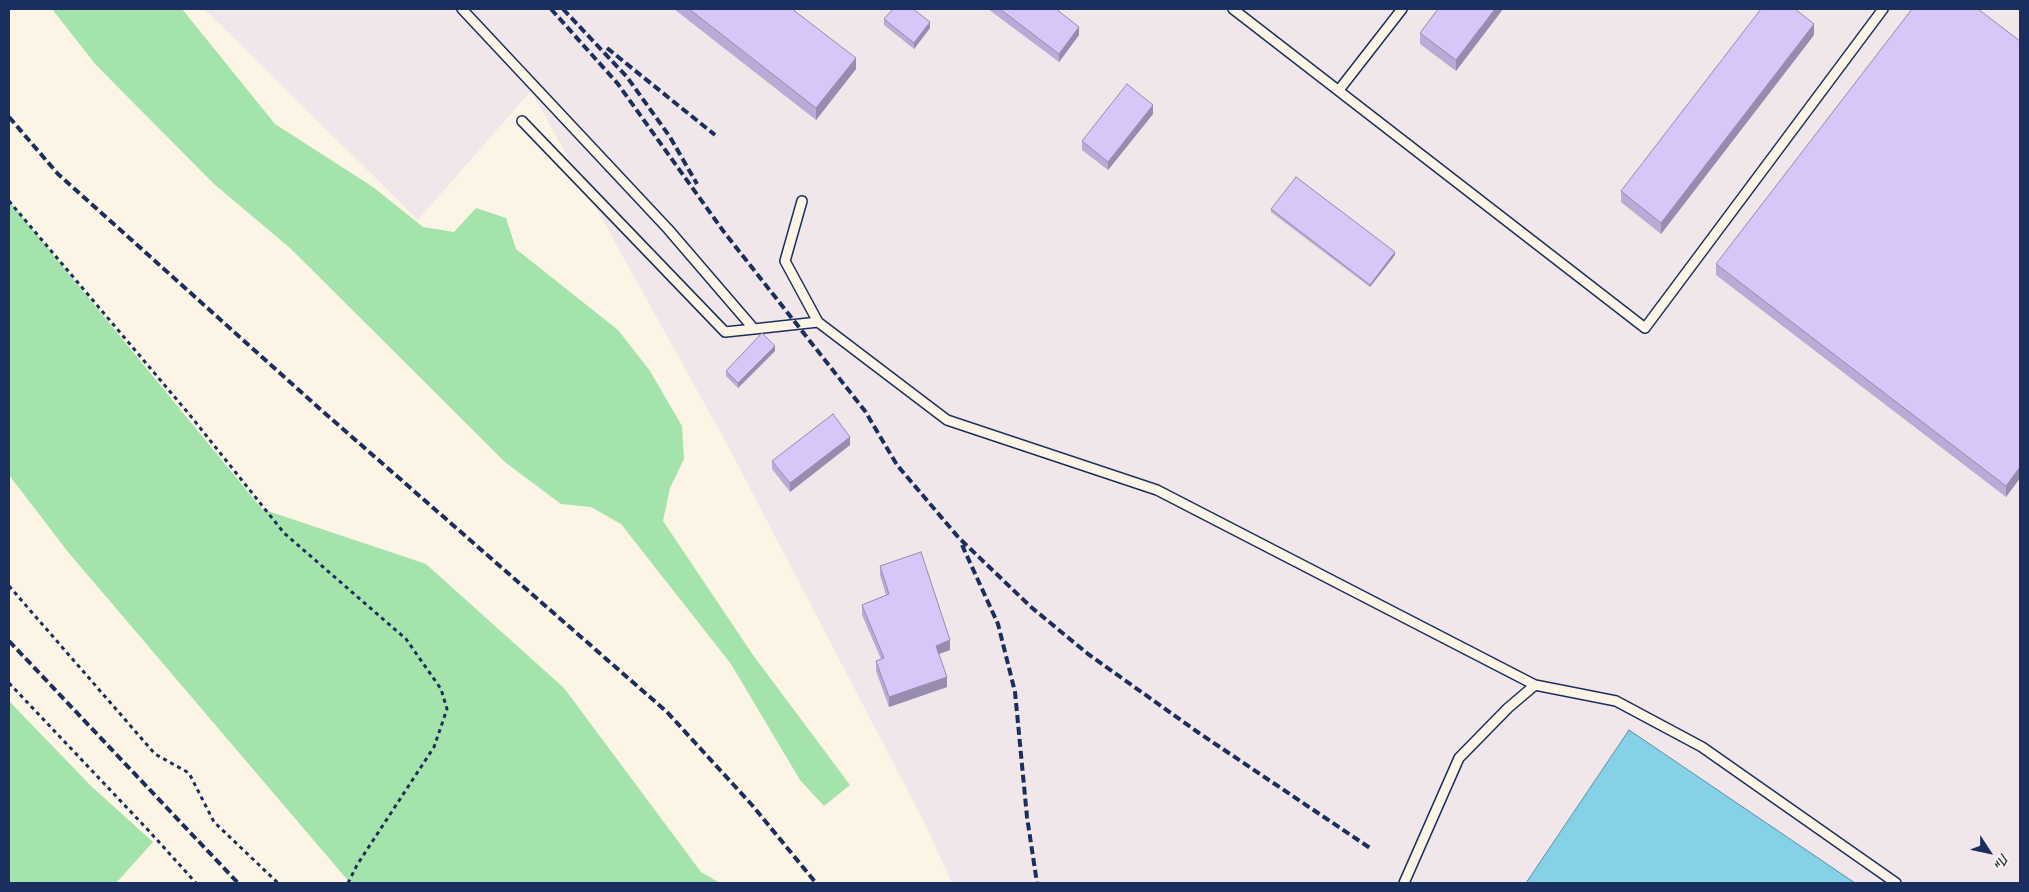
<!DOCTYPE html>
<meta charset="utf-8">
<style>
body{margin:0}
#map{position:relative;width:2029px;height:892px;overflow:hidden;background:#fcf5e5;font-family:Caveat,sans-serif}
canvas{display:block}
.frame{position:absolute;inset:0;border:10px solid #1b2f5e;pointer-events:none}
.north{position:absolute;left:1964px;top:827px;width:50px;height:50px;-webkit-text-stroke:4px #fcf5e5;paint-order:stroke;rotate:125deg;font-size:14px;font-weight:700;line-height:20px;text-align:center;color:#1b2f5e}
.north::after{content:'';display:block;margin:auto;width:18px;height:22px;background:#1b2f5e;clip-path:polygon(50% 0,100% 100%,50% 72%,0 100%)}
</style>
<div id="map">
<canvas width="2029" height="892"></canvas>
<div class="frame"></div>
<div class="north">Пн</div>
</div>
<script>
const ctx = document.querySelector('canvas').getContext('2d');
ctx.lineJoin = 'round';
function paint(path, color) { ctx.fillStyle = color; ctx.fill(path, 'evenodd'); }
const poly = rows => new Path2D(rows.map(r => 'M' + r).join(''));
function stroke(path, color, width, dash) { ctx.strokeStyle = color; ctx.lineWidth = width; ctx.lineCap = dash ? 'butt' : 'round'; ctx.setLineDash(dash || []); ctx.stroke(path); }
const built = poly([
 [204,9,2020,9,2020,883,952,883,924,822,729,448,531,91,418,220]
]);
const green = poly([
 [52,9,182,9,275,124,373,187,423,227,454,232,476,208,506,218,516,249,618,330,650,371,682,426,684,459,670,488,663,521,753,655,850,785,824,806,800,780,731,664,621,524,591,507,561,504,506,463,290,248,214,184,96,65],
 [9,201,262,509,426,564,564,688,701,872,720,883,350,883,68,552,9,475],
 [9,701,91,786,153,842,116,883,9,883]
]);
const water = poly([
 [1629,730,1855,883,1526,883,1629,730]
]);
const path = poly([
 [9,201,189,414,284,533,406,639,441,689,447,709,434,747,357,865,348,883],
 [9,586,155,754,189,773,214,822,278,883],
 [9,683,149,831,196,883]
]);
const lane = poly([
 [462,9,668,229,754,329,818,322],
 [1233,9,1645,328,1883,9],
 [1339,90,1402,9],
 [522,121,725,332,754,329],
 [802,201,785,261,818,322,947,420,1157,490,1535,685],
 [1404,883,1459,758,1508,708,1535,685,1616,701,1702,747,1896,883]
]);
const rail = poly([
 [551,9,618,84,724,232,865,411,897,465,959,538,1031,607,1088,654,1199,733,1370,848],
 [563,9,627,77,670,137,697,184],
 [607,48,715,135],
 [9,117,58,174,320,409,667,712,752,805,816,883],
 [962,545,998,624,1015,692,1027,817,1037,883],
 [9,641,238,883]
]);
const wall = poly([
 [674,9,792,9,856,69,816,120],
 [988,9,1056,9,1079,35,1059,62],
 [1438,9,1503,9,1456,71,1420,44,1420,33],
 [884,19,930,28,914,49,884,25],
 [1814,35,1661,234,1621,202,1621,191],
 [2020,41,2020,478,2006,497,1716,275,1716,264],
 [1153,114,1108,170,1082,150,1082,141],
 [1271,209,1395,255,1370,287,1271,212],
 [775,351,738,388,726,376,726,371],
 [850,445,790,492,772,469,772,461],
 [880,566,950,650,939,654,947,687,889,707,876,671,876,661,881,659,862,615,862,605,886,595,880,575]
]);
const shadedWall = poly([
 [1495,9,1503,9,1456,71,1456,60],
 [930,22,930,28,914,49,914,43],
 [1814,24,1814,35,1661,234,1661,223],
 [1079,27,1079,35,1059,62,1059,54],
 [856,58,856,69,816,120,816,108],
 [1153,105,1153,114,1108,170,1108,162],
 [1395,252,1395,255,1370,287,1370,285],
 [775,346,775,351,738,388,738,383],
 [850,437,850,445,790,492,790,483],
 [2020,467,2020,478,2006,497,2006,486],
 [950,640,950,650,936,655,936,646],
 [947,677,947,687,889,707,889,697]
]);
const building = poly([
 [689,9,792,9,856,58,816,108,689,9],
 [893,9,913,9,930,22,914,43,884,19,893,9],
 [1000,9,1056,9,1079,27,1059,54,1000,9],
 [1438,9,1495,9,1456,60,1420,33,1438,9],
 [1761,9,1795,9,1814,24,1661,223,1621,191,1761,9],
 [1912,9,1978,9,2020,41,2020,467,2006,486,1716,264,1912,9],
 [1127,84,1153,105,1108,162,1082,141,1127,84],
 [1296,177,1395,252,1370,285,1271,209,1296,177],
 [762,333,775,346,738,383,726,371,762,333],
 [833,414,850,437,790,483,772,461,833,414],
 [921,552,950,640,936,646,947,677,889,697,876,661,884,658,862,605,889,594,880,566,921,552]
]);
paint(built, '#f1e7eb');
paint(green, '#a4e3ab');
paint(water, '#85d1e5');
stroke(water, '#5b90af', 1);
stroke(lane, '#1b2f5e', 12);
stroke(path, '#1b2f5e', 3, [4, 4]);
stroke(lane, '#fcf5e5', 9);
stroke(rail, '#1b2f5e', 4, [8, 4]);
paint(wall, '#baaad5');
paint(shadedWall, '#978bae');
paint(building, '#d8c6f8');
stroke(building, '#978bae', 1);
</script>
